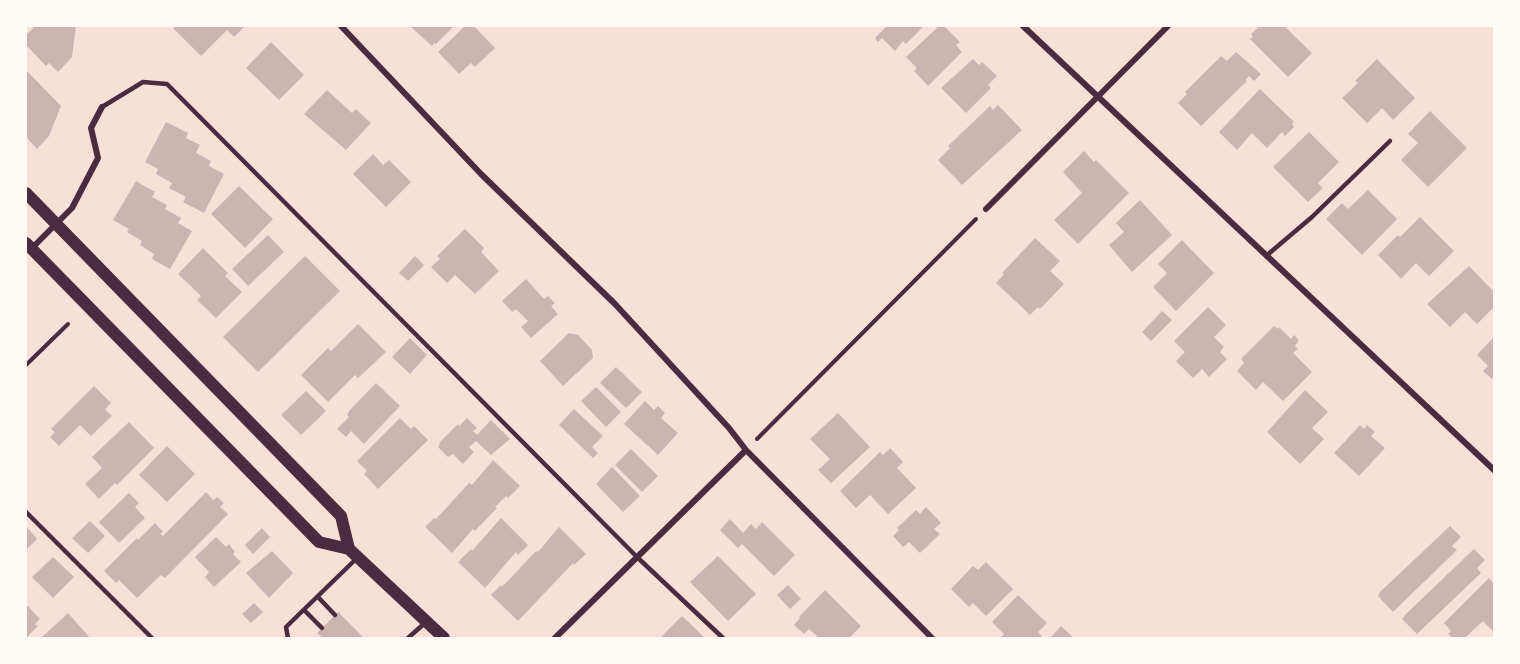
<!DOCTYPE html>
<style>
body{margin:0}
#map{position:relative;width:1520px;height:664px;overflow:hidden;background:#f7e1d7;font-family:"IBM Plex Sans",sans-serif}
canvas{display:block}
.frame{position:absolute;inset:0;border:27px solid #fffaf5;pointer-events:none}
</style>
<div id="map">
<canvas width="1520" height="664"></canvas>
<div class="frame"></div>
</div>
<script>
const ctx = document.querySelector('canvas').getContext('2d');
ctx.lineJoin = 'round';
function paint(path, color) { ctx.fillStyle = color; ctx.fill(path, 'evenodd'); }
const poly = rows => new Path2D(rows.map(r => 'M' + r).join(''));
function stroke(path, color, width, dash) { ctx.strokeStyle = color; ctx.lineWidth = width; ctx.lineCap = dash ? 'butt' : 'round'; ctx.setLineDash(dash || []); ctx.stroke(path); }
const building = poly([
 [35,26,76,26,72,57,58,72,49,63,46,66,26,45,27,42,26,35],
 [175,26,245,26,234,37,227,30,201,56,173,28],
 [410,26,454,26,436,44,434,43,432,46],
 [465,26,474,26,495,48,475,67,471,63,459,74,438,52],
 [884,26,924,26,906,44,903,41,895,51,882,38,878,42,875,38,886,27],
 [939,26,944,26,960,42,956,45,962,52,928,86,914,71,917,68,906,57],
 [1260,26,1284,26,1312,53,1288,77,1250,39,1253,37,1251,34],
 [271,42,304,75,279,100,246,68],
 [1236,52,1261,74,1254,81,1249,76,1246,80,1247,81,1201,126,1178,103,1187,94,1185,92,1221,56,1227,61],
 [973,59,979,65,982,62,997,76,988,85,991,88,966,113,941,88],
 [1377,59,1415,98,1393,120,1382,108,1367,123,1342,98,1358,83,1355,81],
 [26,70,61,106,49,136,37,149,26,137],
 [1260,89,1294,122,1292,124,1294,127,1285,136,1282,132,1267,148,1252,133,1237,150,1219,132],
 [327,90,352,113,356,109,371,123,346,150,304,114],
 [998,105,1022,130,962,185,938,160,950,148,948,146,990,106,993,110],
 [1430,111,1467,148,1428,187,1401,160,1418,143,1408,134],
 [166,122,188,133,186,138,200,145,196,153,211,161,209,166,224,174,204,213,183,202,186,197,169,188,172,183,156,174,158,169,145,162],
 [1309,132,1339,162,1318,183,1323,188,1308,202,1273,167],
 [1084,151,1094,162,1096,160,1129,193,1078,244,1054,220,1082,193,1063,172],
 [373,154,383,165,389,160,411,182,386,207,353,174],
 [136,181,155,192,152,197,167,205,165,209,181,218,178,223,192,231,170,269,152,259,154,254,140,245,142,241,127,232,129,229,113,220],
 [239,186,273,219,245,248,211,214],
 [1368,190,1397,219,1362,255,1326,219,1342,203,1348,209],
 [1140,200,1172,235,1132,272,1109,245,1124,232,1116,223],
 [1420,217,1454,251,1429,276,1416,263,1401,279,1378,255,1398,235,1400,237],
 [465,229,484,248,481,252,499,271,475,294,455,275,447,283,431,267,440,259,437,256],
 [268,235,284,252,248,286,232,269],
 [1035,238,1060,261,1050,271,1064,284,1040,309,1038,307,1030,315,996,283,1004,274,1002,273],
 [1182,240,1214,273,1176,311,1153,287,1167,273,1158,264],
 [203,248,228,273,225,276,242,292,216,318,197,300,201,296,178,274],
 [305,256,340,291,258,372,223,337],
 [415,256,424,265,408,281,399,273],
 [1469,266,1494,292,1494,307,1477,324,1465,312,1450,327,1427,304],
 [526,279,544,299,548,296,555,303,551,306,558,314,531,338,521,327,528,321,516,309,512,312,502,301],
 [1208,307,1226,325,1214,337,1224,347,1220,352,1227,359,1209,377,1202,369,1193,378,1176,361,1185,352,1174,341],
 [1162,311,1172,320,1151,341,1142,332],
 [358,324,386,352,358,378,355,375,328,402,301,375,328,348,331,351],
 [1274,326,1278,329,1279,327,1291,339,1294,335,1299,340,1295,346,1298,349,1293,353,1312,372,1283,401,1263,382,1256,390,1237,371,1244,363,1241,359],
 [569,333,578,335,592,350,593,358,563,386,540,361],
 [1494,337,1494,376,1492,379,1483,371,1488,366,1477,355],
 [410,338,427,355,410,374,392,357],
 [616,367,642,392,626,408,600,383],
 [376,383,400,406,364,444,351,431,346,437,337,429,349,417,347,415,350,410],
 [94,386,111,403,105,409,112,416,91,436,80,425,59,446,50,437,55,432,51,429],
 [596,387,621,412,606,427,581,401],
 [1305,390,1328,412,1312,428,1324,439,1300,464,1267,432],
 [306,391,326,411,301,435,281,415],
 [645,401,654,410,658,406,665,413,661,418,678,433,658,455,624,424],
 [574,409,603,436,592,447,598,453,593,458,559,425],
 [838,413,870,447,831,483,818,470,830,459,810,439],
 [400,418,411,429,414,426,428,440,378,489,364,474,367,471,357,461],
 [467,418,477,428,473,431,477,435,491,420,510,439,491,455,476,441,469,447,474,452,463,464,453,454,448,457,438,447,440,444,439,443,458,424,459,426],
 [129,422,154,448,117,485,115,483,99,499,85,484,102,468,92,457],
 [1360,425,1364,429,1367,425,1375,432,1371,436,1385,448,1359,476,1334,453],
 [167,446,195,474,167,502,139,475],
 [890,448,903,462,897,468,916,488,888,514,870,495,856,508,840,491,880,452,883,455],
 [631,449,658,476,642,492,615,465],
 [493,460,520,486,508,498,506,496,495,507,497,508,475,531,473,529,452,553,425,527,434,518,436,519,469,483,472,485],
 [612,467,640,496,623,512,596,484],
 [206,492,213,500,217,497,224,503,220,507,228,514,165,578,161,575,137,598,119,580,116,583,104,571,137,538,138,540,155,523,163,532,160,534,163,536],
 [129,493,139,503,135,507,145,518,119,543,99,522],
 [926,507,941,523,934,529,940,534,920,553,909,542,903,547,893,536,899,530,897,528,916,510,920,514],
 [501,518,528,545,518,555,516,552,485,588,458,562,471,549,472,551],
 [730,519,743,533,751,524,756,529,762,522,795,555,774,576,742,544,738,548,720,530],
 [90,521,105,536,88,553,72,538],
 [26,526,37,539,26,550],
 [1450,526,1461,537,1452,546,1457,550,1393,612,1378,596,1381,591],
 [559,527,586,554,574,565,573,563,518,621,491,595,501,585,502,587,536,551,538,552],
 [262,528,270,537,253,554,245,545],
 [216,537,226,547,229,544,235,552,233,554,241,562,214,587,205,577,209,572,195,557],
 [1474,549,1485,560,1477,568,1481,573,1417,634,1402,619,1406,614],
 [272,551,293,573,269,598,246,573],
 [718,556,756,594,728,621,690,582],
 [53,557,74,577,53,598,32,577],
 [986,562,1013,589,986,616,973,603,969,607,951,589,973,566,978,570],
 [1489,578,1494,584,1494,630,1493,631,1483,621,1465,638,1453,638,1448,634,1451,631,1444,623],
 [788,585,801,599,790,609,777,595],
 [825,590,861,626,849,638,819,638,809,629,804,634,794,625,800,618,799,617],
 [1018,595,1047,623,1038,632,1042,636,1040,638,1000,638,1004,634,992,622],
 [254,603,263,612,251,623,242,614],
 [26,604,40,619,35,624,38,626,26,638],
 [338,612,364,638,323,638,317,633],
 [68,613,90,638,41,638],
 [682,616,705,638,660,638],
 [1061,626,1073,637,1050,638]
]);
const path = poly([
 [26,365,68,324],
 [757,439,976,219]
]);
const service = poly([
 [102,107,143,82,167,84,638,558,723,638],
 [1266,256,1312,217,1390,141],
 [26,512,152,638],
 [318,597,335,615],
 [304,610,322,628],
 [288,638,286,627,356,559],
 [408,638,426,622]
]);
const minor = poly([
 [341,26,481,174,615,304,729,428,746,450,932,638],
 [1023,26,1494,470],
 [986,209,1168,26],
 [32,248,72,208,98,158,91,128,102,107],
 [555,638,746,450]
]);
const secondary = poly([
 [26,193,341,516,349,549],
 [26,243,319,542,349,549,444,638]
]);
paint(building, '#ccb4b1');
stroke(path, '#4a2c40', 4);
stroke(service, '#4a2c40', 4.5);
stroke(minor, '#4a2c40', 6);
stroke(secondary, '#4a2c40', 12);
</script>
